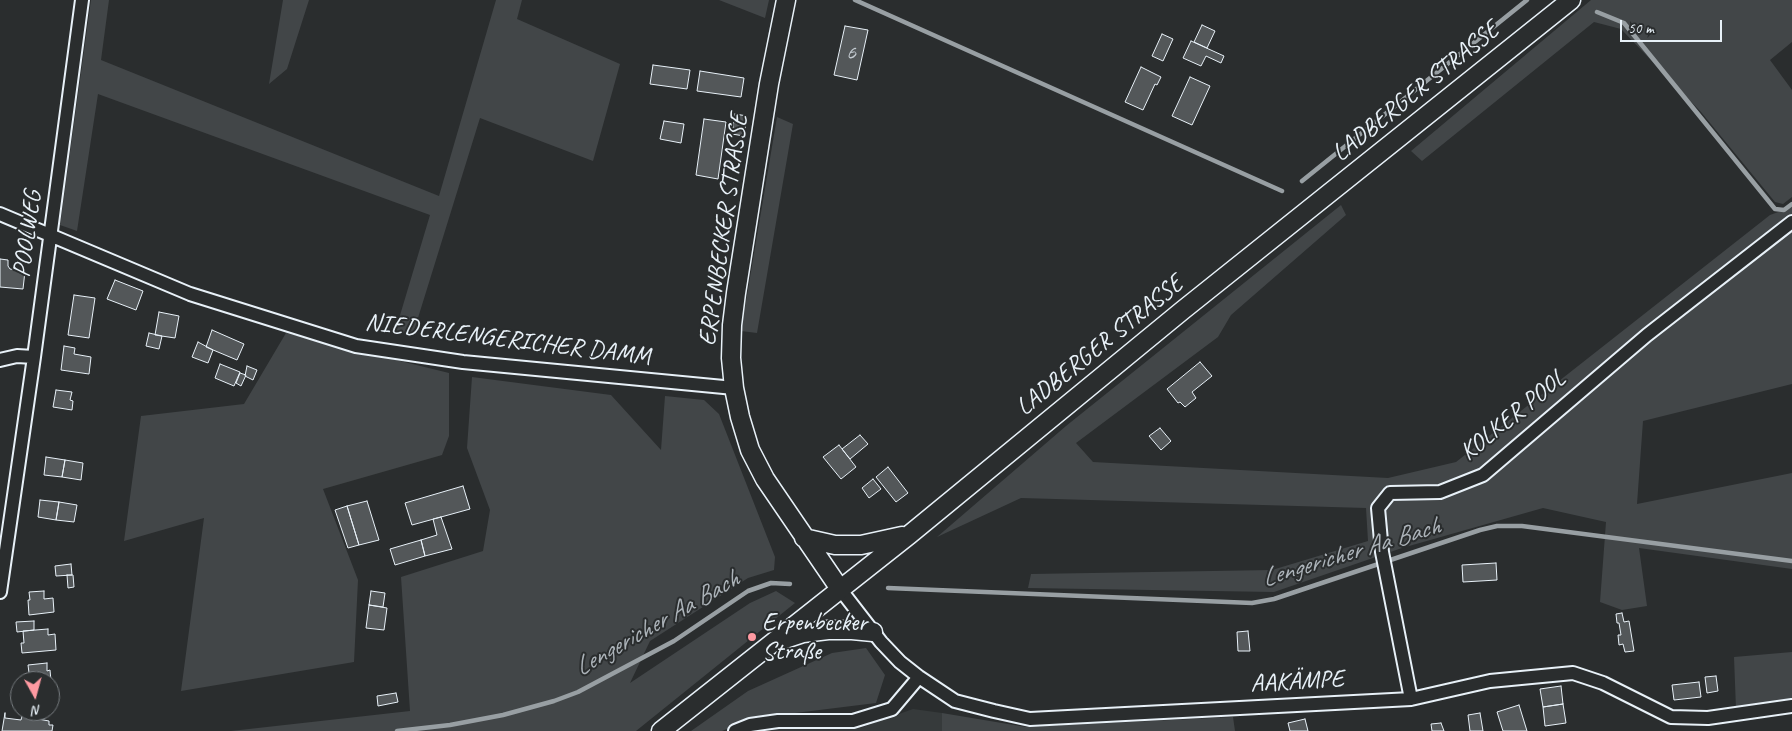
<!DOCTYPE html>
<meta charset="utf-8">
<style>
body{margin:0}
#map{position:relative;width:1792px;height:731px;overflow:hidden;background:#2a2d2e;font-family:Caveat,sans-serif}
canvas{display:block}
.north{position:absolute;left:10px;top:671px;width:50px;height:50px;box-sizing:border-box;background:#2a2d2e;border:1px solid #767b7f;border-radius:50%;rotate:173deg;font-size:14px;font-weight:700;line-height:20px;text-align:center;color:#e8f1f8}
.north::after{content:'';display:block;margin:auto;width:18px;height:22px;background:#ff9aa2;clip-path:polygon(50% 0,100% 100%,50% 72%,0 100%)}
.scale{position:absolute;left:1620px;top:20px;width:102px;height:22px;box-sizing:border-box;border:2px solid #e8f1f8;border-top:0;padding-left:6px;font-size:15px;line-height:18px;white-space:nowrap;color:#e8f1f8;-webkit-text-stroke:4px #2a2d2e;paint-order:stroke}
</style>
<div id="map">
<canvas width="1792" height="731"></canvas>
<div class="north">N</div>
<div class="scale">50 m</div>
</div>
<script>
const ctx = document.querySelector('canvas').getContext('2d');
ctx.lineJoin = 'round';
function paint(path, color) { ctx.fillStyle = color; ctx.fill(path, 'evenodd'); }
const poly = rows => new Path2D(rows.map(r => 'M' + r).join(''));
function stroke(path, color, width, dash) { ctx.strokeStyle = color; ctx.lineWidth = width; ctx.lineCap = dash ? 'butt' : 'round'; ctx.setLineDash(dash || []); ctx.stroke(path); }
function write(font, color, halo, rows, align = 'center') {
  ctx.font = font + ' Caveat,sans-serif'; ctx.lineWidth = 4; ctx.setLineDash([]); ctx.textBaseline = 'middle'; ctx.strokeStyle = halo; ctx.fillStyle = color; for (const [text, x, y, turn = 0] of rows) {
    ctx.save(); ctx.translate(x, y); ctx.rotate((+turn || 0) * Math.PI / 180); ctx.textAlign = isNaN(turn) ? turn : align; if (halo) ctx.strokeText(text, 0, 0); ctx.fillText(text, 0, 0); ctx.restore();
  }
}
const built = poly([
 [913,709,942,713,942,731,747,731,780,727,860,728]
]);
const green = poly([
 [91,0,109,0,101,60,439,196,496,0,522,0,517,19,620,64,593,161,480,118,413,334,395,332,430,215,98,94,77,231,60,225],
 [283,0,309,0,287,69,269,84],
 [719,0,769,0,765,18],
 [1591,0,1792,0,1792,42,1770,60,1792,90,1792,197,1783,204,1775,202,1701,112,1621,29,1594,22,1422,161,1411,151],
 [777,117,793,124,757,333,741,331],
 [1341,205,1346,215,1231,315,1218,337,1076,443,1093,462,1388,478,1456,462,1770,215,1792,207,1792,384,1643,421,1637,504,1792,473,1792,569,1639,548,1647,606,1622,610,1600,602,1606,522,1543,508,1402,548,1274,592,1028,588,1031,574,1272,570,1368,541,1366,508,1021,498,937,537,1066,426],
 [286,333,449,373,449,436,442,455,323,489,358,580,354,662,181,691,204,518,124,541,141,416,244,404],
 [472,377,611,395,661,450,665,396,704,400,719,414,775,557,774,570,748,578,650,641,630,683,750,603,776,591,795,603,636,731,231,731,410,711,401,577,483,551,490,510,467,448],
 [866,648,885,675,876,703,779,715,747,721,722,731,691,731,748,691,832,653],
 [1792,652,1792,703,1736,709,1734,657],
 [942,713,1026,727,1233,717,1235,731,942,731]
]);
const stream = poly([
 [855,0,1282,191],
 [1597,12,1624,23,1775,209,1784,210,1792,204],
 [1302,181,1527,0],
 [888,588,1252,603,1274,599,1480,530,1497,526,1522,526,1792,561],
 [397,731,450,725,503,715,554,701,578,692,674,641,748,591,771,583,790,584]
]);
const building = poly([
 [1202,25,1215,31,1207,48,1194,42,1202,25],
 [845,26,868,30,857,80,834,75,845,26],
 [1162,34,1173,39,1163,61,1152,56,1162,34],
 [1191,41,1224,56,1221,63,1206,56,1201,66,1183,58,1191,41],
 [653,65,690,70,687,89,650,84,653,65],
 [1141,67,1161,77,1157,85,1155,84,1143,110,1125,102,1141,67],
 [700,71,744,78,741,97,697,91,700,71],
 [1190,77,1210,86,1192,125,1172,116,1190,77],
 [735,114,747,116,744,136,732,134,735,114],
 [704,119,726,122,718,179,696,175,704,119],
 [664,121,684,124,681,143,660,139,664,121],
 [0,259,8,260,8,266,10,269,25,271,23,289,0,287,0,259],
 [115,280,143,291,136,310,107,299,115,280],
 [74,295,95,298,89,338,68,335,74,295],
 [159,312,179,316,175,338,155,335,159,312],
 [212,330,244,344,237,360,206,347,212,330],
 [149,333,162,336,159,349,146,346,149,333],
 [198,342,213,350,208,363,192,357,198,342],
 [64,346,75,348,74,354,91,357,89,374,61,370,64,346],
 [1200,362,1212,376,1192,392,1196,398,1185,407,1180,402,1178,403,1167,389,1200,362],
 [220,364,240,372,234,386,215,378,220,364],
 [247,366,257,370,253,380,245,376,247,366],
 [240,373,246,375,241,386,236,383,240,373],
 [56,390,72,392,70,400,73,401,72,410,53,407,56,390],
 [1160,428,1171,441,1161,450,1149,436,1160,428],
 [860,435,868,444,850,459,842,449,860,435],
 [839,445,856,467,841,479,823,457,839,445],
 [46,457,65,460,62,477,44,475,46,457],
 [65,460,83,463,81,480,62,477,65,460],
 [888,467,908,493,896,502,876,477,888,467],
 [873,479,881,489,869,498,862,488,873,479],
 [463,486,470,509,412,525,405,503,463,486],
 [40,500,59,502,56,520,38,517,40,500],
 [367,501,379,540,359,545,347,506,367,501],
 [59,502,77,505,74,522,56,520,59,502],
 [347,506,359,545,348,548,335,510,347,506],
 [441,517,452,549,425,556,421,540,437,535,433,519,441,517],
 [421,540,425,556,395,565,390,549,421,540],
 [1496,563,1497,580,1463,582,1462,565,1496,563],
 [71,564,72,575,56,576,55,566,71,564],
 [67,575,73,575,74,587,68,588,67,575],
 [44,591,44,599,53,598,54,612,29,615,28,600,30,600,29,592,44,591],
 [371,591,385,593,383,607,369,605,371,591],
 [369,605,387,608,384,630,366,628,369,605],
 [1622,613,1624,622,1629,621,1634,651,1625,652,1623,644,1619,645,1618,635,1621,635,1619,623,1617,623,1616,614,1622,613],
 [34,621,34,630,17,632,16,622,34,621],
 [48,629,48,635,55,634,56,650,22,653,21,643,24,643,23,631,48,629],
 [1248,631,1250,651,1238,651,1237,632,1248,631],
 [47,663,47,671,50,670,51,681,30,681,28,665,47,663],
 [1716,676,1718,691,1707,693,1705,677,1716,676],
 [1699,682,1701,697,1674,700,1672,685,1699,682],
 [1561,686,1563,704,1543,707,1540,689,1561,686],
 [396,693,398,702,378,706,377,696,396,693],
 [1563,704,1566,723,1545,726,1543,707,1563,704],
 [1519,705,1527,731,1503,731,1497,712,1519,705],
 [5,713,5,718,21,720,22,716,49,721,49,725,53,725,52,731,2,731,5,713],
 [1480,713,1483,731,1470,731,1468,715,1480,713],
 [1305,719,1308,731,1290,731,1288,723,1305,719],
 [1441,723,1444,731,1432,731,1431,724,1441,723]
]);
const street = poly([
 [0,214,190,294,356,346,463,362,734,388],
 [0,360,17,356,34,357],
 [840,589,881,642,900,662,919,677,955,701,994,711,1030,719,1411,699,1490,681,1573,673,1603,683,1671,717,1708,718,1792,706],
 [0,592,34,357,82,0],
 [1411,699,1382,552,1378,508,1390,493,1440,492,1483,475,1647,335,1792,222],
 [735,731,750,725,778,721,853,721,892,709,919,677]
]);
const secondary = poly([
 [786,0,769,84,736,293,732,325,731,358,734,388,740,417,750,450,765,479,840,589],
 [804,538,835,545,861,545,902,536],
 [782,640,803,633,828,630,852,630,873,632],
 [661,731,909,535,1183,310,1571,0]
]);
const markers = [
 [752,637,5,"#ff9aa2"]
];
const numberNames = [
 ["6",851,53]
];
const streetNames = [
 ["LADBERGER STRASSE",1416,92,-39],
 ["ERPENBECKER STRASSE",724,230,-82],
 ["POOLWEG",28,234,-82],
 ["NIEDERLENGERICHER DAMM",508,340,7],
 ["LADBERGER STRASSE",1100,346,-39],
 ["KOLKER POOL",1513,416,-39],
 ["AAKÄMPE",1297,682,-3]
];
const poiNames = [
 ["Erpenbecker",762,623],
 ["Straße",762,652]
];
const waterNames = [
 ["Lengericher Aa Bach",1351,553,-17],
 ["Lengericher Aa Bach",657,624,-30]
];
paint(built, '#363a3b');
paint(green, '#424648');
stroke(stream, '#989fa3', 4.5);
paint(building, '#535759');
stroke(building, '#e8f1f8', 1);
stroke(street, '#e8f1f8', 16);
stroke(secondary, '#e8f1f8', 21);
stroke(street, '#2a2d2e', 12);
stroke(secondary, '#2a2d2e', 18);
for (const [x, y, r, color] of markers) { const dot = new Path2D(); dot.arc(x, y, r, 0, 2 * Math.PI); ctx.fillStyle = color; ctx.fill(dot); stroke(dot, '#2a2d2e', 2); }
write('22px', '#c3cad0', null, numberNames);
write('25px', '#e8f1f8', '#2a2d2e', streetNames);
write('25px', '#e8f1f8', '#2a2d2e', poiNames, 'left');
write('italic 26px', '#acb3b9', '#2a2d2e', waterNames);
</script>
